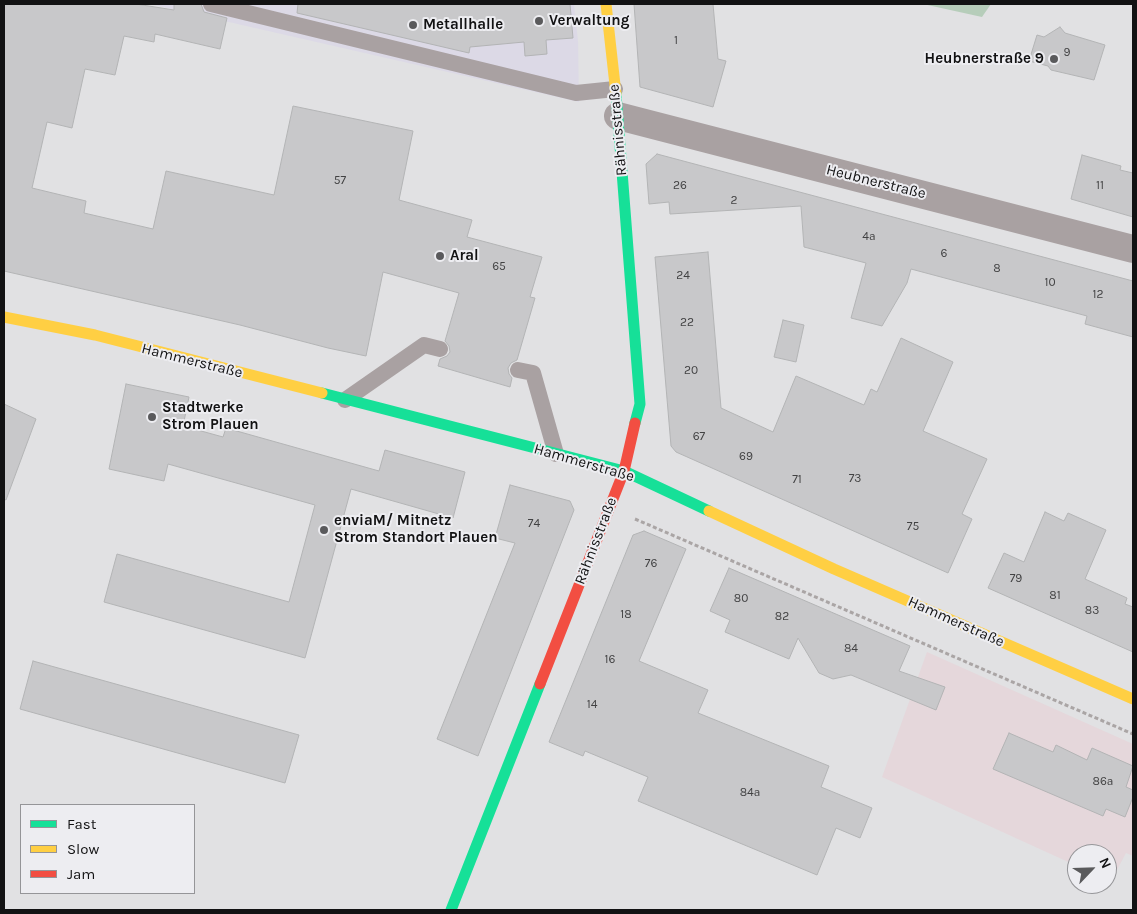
<!DOCTYPE html>
<meta charset="utf-8">
<style>
body{margin:0}
#map{position:relative;width:1137px;height:914px;overflow:hidden;background:#e1e1e3;font-family:Karla,sans-serif}
canvas{display:block}
.frame{position:absolute;inset:0;border:5px solid #121213;pointer-events:none}
.legend{position:absolute;left:20px;top:804px;width:175px;height:90px;box-sizing:border-box;background:#ededf1;border:1px solid #959598;margin:0;padding:6px 9px;list-style:none;font-size:15px;color:#121213}
.legend li{display:flex;align-items:center;gap:10px;height:25px}
.legend b{width:25px;border:1px solid #959598}
.north{position:absolute;left:1067px;top:844px;width:50px;height:50px;box-sizing:border-box;background:#ededf1;border:1px solid #959598;border-radius:50%;rotate:66deg;font-size:14px;font-weight:700;line-height:20px;text-align:center;color:#121213}
.north::after{content:'';display:block;margin:auto;width:18px;height:22px;background:#5a5a5c;clip-path:polygon(50% 0,100% 100%,50% 72%,0 100%)}
</style>
<div id="map">
<canvas width="1137" height="914"></canvas>
<div class="frame"></div>
<ul class="legend">
<li><b style="height:6px;background:#16e098"></b>Fast</li>
<li><b style="height:6px;background:#ffcf43"></b>Slow</li>
<li><b style="height:6px;background:#f24e42"></b>Jam</li>
</ul>
<div class="north">N</div>
</div>
<script>
const ctx = document.querySelector('canvas').getContext('2d');
ctx.lineJoin = 'round';
function paint(path, color) { ctx.fillStyle = color; ctx.fill(path, 'evenodd'); }
const poly = rows => new Path2D(rows.map(r => 'M' + r).join(''));
function stroke(path, color, width, dash) { ctx.strokeStyle = color; ctx.lineWidth = width; ctx.lineCap = dash ? 'butt' : 'round'; ctx.setLineDash(dash || []); ctx.stroke(path); }
function write(font, color, halo, rows, align = 'center') {
  ctx.font = font + ' Karla,sans-serif'; ctx.lineWidth = 4; ctx.setLineDash([]); ctx.textBaseline = 'middle'; ctx.strokeStyle = halo; ctx.fillStyle = color; for (const [text, x, y, turn = 0] of rows) {
    ctx.save(); ctx.translate(x, y); ctx.rotate((+turn || 0) * Math.PI / 180); ctx.textAlign = isNaN(turn) ? turn : align; if (halo) ctx.strokeText(text, 0, 0); ctx.fillText(text, 0, 0); ctx.restore();
  }
}
const commercial = poly([
 [927,652,1133,744,1133,856,1126,853,1111,881,1107,879,1107,854,1077,854,1077,866,882,777]
]);
const education = poly([
 [150,4,574,4,578,41,579,102]
]);
const green = poly([
 [923,4,991,4,982,17]
]);
const building = poly([
 [4,4,136,4,174,10,174,4,201,4,204,12,227,18,220,49,155,34,154,42,124,36,115,75,85,69,72,128,47,122,32,188,86,201,84,213,153,229,166,171,274,195,293,106,413,131,399,200,472,220,467,237,542,257,530,297,535,298,517,360,511,363,508,368,509,374,512,378,510,387,438,366,440,359,447,356,450,352,449,346,445,341,459,293,383,272,366,356,328,348,240,325,4,271,4,4],
 [298,4,570,4,573,38,546,40,547,54,525,56,524,42,470,47,469,53,297,13,298,4],
 [634,4,713,4,718,59,726,61,713,107,640,87,634,4],
 [1060,27,1065,33,1105,45,1094,80,1051,70,1048,66,1029,61,1037,35,1044,37,1060,27],
 [657,154,1133,281,1133,337,1085,324,1087,316,911,269,907,283,882,326,851,318,866,263,804,247,801,206,670,214,669,202,649,204,646,164,657,154],
 [1082,155,1121,166,1120,170,1133,173,1133,217,1071,199,1082,155],
 [708,252,721,408,773,432,796,376,864,405,871,389,877,392,901,338,953,362,923,431,987,459,962,514,972,519,948,573,676,452,671,446,655,257,708,252],
 [783,320,804,325,796,362,774,357,783,320],
 [126,384,189,397,183,426,223,437,226,428,379,471,385,450,465,472,453,518,351,489,305,658,104,602,117,554,289,602,315,505,168,464,164,481,109,469,126,384],
 [4,404,36,419,6,500,4,499,4,404],
 [510,485,570,501,574,510,478,756,437,739,515,543,495,538,510,485],
 [1045,512,1064,521,1068,513,1106,530,1085,579,1127,598,1125,604,1133,607,1133,652,988,588,1004,553,1024,562,1045,512],
 [644,531,686,549,639,661,708,690,698,713,829,766,821,787,872,808,860,838,836,828,817,875,638,801,648,777,585,751,583,756,549,742,633,535,644,531],
 [729,568,910,646,899,671,945,687,936,710,851,675,833,679,819,673,798,638,789,659,725,632,730,620,710,611,729,568],
 [33,661,299,735,285,783,20,709,33,661],
 [1009,733,1053,752,1056,745,1087,760,1092,748,1133,766,1126,787,1133,790,1133,797,1125,817,1106,809,1103,816,993,769,1009,733]
]);
const path = poly([
 [635,519,1133,734]
]);
const lane = poly([
 [211,4,576,93,615,89],
 [518,370,533,373,556,454],
 [345,400,424,345,440,349]
]);
const street = poly([
 [618,116,1133,249]
]);
const fast = poly([
 [616,94,640,404,635,423],
 [322,393,624,471,709,511],
 [451,910,540,684]
]);
const slow = poly([
 [606,4,616,94],
 [4,317,95,335,322,393],
 [709,511,834,569,1133,699]
]);
const jam = poly([
 [540,684,624,471,635,423]
]);
const markers = [
 [539,21,5,"#5a5a5c"],
 [413,25,5,"#5a5a5c"],
 [1054,59,5,"#5a5a5c"],
 [440,256,5,"#5a5a5c"],
 [152,417,5,"#5a5a5c"],
 [324,530,5,"#5a5a5c"]
];
const numberNames = [
 ["1",676,41],
 ["9",1067,53],
 ["57",340,181],
 ["26",680,186],
 ["11",1100,186],
 ["2",734,201],
 ["4a",869,237],
 ["6",944,254],
 ["65",499,267],
 ["8",997,269],
 ["24",683,276],
 ["10",1050,283],
 ["12",1098,295],
 ["22",687,323],
 ["20",691,371],
 ["67",699,437],
 ["69",746,457],
 ["73",855,479],
 ["71",797,480],
 ["74",534,524],
 ["75",913,527],
 ["76",651,564],
 ["79",1016,579],
 ["81",1055,596],
 ["80",741,599],
 ["83",1092,611],
 ["18",626,615],
 ["82",782,617],
 ["84",851,649],
 ["16",610,660],
 ["14",592,705],
 ["86a",1103,782],
 ["84a",750,793]
];
const poiNames = [
 ["Verwaltung",549,21],
 ["Metallhalle",423,25],
 ["Heubnerstraße 9",1044,59,"right"],
 ["Aral",450,256],
 ["Stadtwerke",162,408],
 ["Strom Plauen",162,425],
 ["enviaM/ Mitnetz",334,521],
 ["Strom Standort Plauen",334,538]
];
const streetNames = [
 ["Rähnisstraße",618,130,-95],
 ["Heubnerstraße",876,182,14],
 ["Hammerstraße",192,361,14],
 ["Hammerstraße",584,463,16],
 ["Rähnisstraße",596,541,-69],
 ["Hammerstraße",956,622,24]
];
paint(commercial, '#e5d7db');
paint(education, '#dcd9e6');
paint(green, '#b6cdba');
paint(building, '#c8c8ca');
stroke(building, '#b3b4b5', 1);
stroke(path, '#aaa5a5', 3, [4, 2.5]);
stroke(lane, '#a9a1a2', 16);
stroke(street, '#a9a1a2', 28);
stroke(fast, '#16e098', 11);
stroke(slow, '#ffcf43', 11);
stroke(jam, '#f24e42', 11);
for (const [x, y, r, color] of markers) { const dot = new Path2D(); dot.arc(x, y, r, 0, 2 * Math.PI); ctx.fillStyle = color; ctx.fill(dot); stroke(dot, '#ededf1', 2); }
write('12px', '#424243', null, numberNames);
write('bold 15px', '#121213', '#ededf1', poiNames, 'left');
write('15px', '#121213', '#ededf1', streetNames);
</script>
